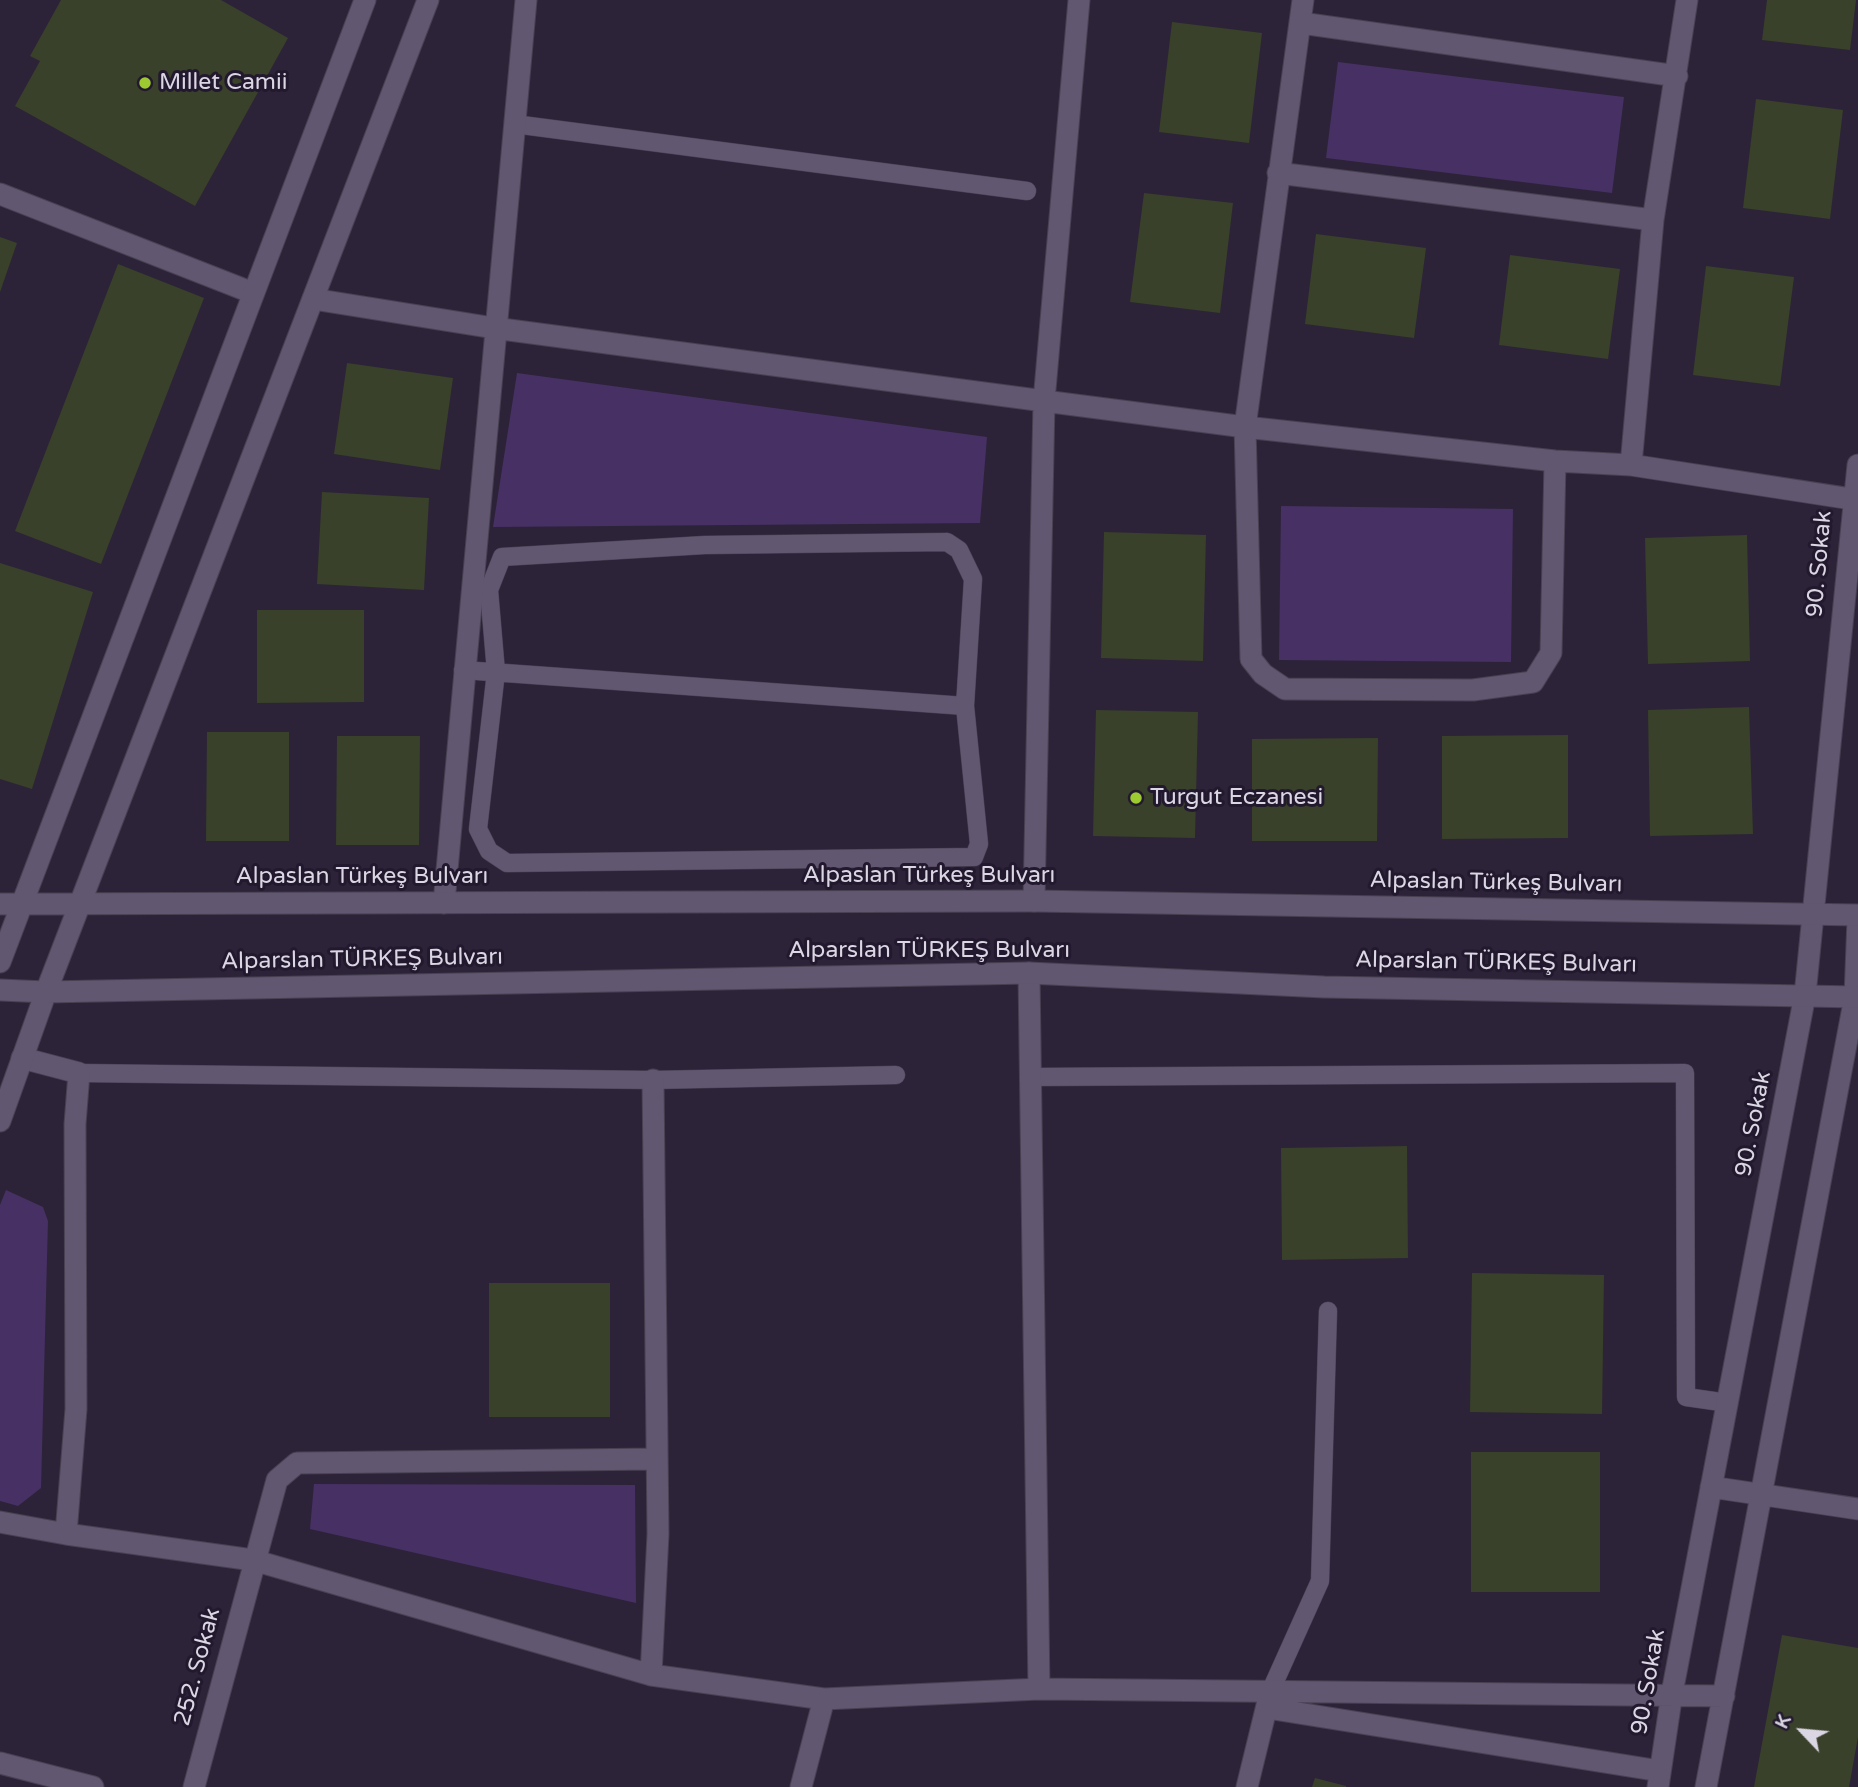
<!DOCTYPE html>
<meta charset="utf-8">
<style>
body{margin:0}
#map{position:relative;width:1858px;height:1787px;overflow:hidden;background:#2c2338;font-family:"Varela Round",sans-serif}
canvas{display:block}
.north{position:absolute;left:1767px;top:1696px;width:70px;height:70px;-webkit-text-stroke:5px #22192e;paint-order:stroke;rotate:296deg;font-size:19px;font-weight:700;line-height:28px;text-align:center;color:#dbd6e4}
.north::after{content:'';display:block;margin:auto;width:24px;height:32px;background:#dbd6e4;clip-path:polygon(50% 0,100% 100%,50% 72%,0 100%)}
</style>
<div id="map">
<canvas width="1858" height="1787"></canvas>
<div class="north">K</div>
</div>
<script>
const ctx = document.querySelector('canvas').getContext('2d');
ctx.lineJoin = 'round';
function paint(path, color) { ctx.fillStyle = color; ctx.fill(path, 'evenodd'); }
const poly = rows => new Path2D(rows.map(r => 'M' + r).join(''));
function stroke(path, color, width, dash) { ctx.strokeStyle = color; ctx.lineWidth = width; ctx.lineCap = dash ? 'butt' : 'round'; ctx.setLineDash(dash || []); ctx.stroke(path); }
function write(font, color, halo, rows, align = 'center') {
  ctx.font = font + ' "Varela Round",sans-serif'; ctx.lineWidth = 6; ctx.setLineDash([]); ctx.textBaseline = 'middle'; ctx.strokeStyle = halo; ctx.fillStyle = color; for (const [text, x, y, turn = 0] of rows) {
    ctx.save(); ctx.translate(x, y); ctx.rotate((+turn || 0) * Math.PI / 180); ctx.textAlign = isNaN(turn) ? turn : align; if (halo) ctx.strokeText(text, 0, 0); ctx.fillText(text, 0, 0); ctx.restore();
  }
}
const green = poly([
 [1338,62,1624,97,1612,193,1326,158],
 [517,373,987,437,980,523,493,527],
 [1281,506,1513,509,1511,662,1279,660],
 [6,1190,43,1207,48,1221,41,1488,18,1506,0,1501,0,1205],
 [314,1484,635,1485,636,1603,310,1529]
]);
const building = poly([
 [61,0,221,0,288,38,195,206,15,106,40,61,30,56],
 [1767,0,1856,0,1850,50,1762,40],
 [1172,22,1262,33,1249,143,1159,132],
 [1756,99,1843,110,1830,219,1743,208],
 [1144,193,1233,203,1220,313,1130,302],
 [1316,234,1426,248,1414,338,1305,324],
 [0,237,17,243,0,292],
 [1510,255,1620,269,1608,359,1499,345],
 [118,264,204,298,101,564,15,531],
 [1706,266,1794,277,1780,386,1693,375],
 [347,363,453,378,440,470,334,454],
 [322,492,429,498,424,590,317,584],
 [1104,532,1206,535,1203,661,1101,658],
 [1747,535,1750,661,1648,664,1645,538],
 [0,563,93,592,32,789,0,779],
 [257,610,364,610,364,702,257,703],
 [1749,707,1753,834,1650,836,1648,710],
 [1096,710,1198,712,1195,838,1093,836],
 [207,732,289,732,289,841,206,841],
 [1568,735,1568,838,1442,839,1442,736],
 [337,736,420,736,419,845,336,845],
 [1378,738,1377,841,1252,841,1252,739],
 [1407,1146,1408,1258,1282,1260,1281,1148],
 [1472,1273,1604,1275,1602,1414,1470,1412],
 [489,1283,610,1283,610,1417,489,1417],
 [1471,1452,1600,1452,1600,1592,1471,1592],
 [1782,1635,1858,1648,1858,1737,1849,1787,1754,1787],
 [1315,1778,1346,1786,1346,1787,1312,1787]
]);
const lane = poly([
 [514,124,1027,191],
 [947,542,959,550,973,579,965,706,979,844,974,857,507,863,489,851,478,829,496,672,489,590,502,557,705,545,947,542],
 [463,670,965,706],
 [79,1073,653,1080,896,1075],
 [1031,1077,1685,1073,1686,1397,1728,1403],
 [1271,1690,1320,1581,1328,1311]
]);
const street = poly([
 [1303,0,1245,427,1251,659,1263,674,1285,689,1473,690,1533,682,1551,653,1555,461],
 [1301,23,1677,76],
 [1278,173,1653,220],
 [0,194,253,293],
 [313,299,494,328,1044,401,1245,427,1555,461,1631,465,1858,500],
 [1631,465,1653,220,1687,0],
 [1034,901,1044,401,1079,0],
 [444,903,526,0],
 [1029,973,1039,1689],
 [22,1058,79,1073,75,1124,76,1409,66,1534],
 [1711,1487,1858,1509],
 [0,1522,66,1534,253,1560,651,1675,824,1699,1039,1689,1724,1696],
 [651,1675,658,1534,653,1080],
 [1267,1708,1660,1771],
 [0,1763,93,1787],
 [194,1787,277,1480,297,1463,656,1459],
 [801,1787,824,1699],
 [1247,1787,1269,1697],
 [1658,1787,1672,1693,1805,995,1858,465],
 [1706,1787,1855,997,1858,919]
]);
const secondary = poly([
 [0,904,1034,901,1858,915],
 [0,962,365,0],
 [0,990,46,992,1029,973,1324,987,1858,997],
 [0,1121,46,992,428,0]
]);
const markers = [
 [145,83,7,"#9dca30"],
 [1136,798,7,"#9dca30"]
];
const poiNames = [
 ["Millet Camii",159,83],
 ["Turgut Eczanesi",1150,798]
];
const streetNames = [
 ["90. Sokak",1820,564,-85],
 ["Alpaslan Türkeş Bulvarı",929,876],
 ["Alpaslan Türkeş Bulvarı",362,877],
 ["Alpaslan Türkeş Bulvarı",1496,883,1],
 ["Alparslan TÜRKEŞ Bulvarı",929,951],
 ["Alparslan TÜRKEŞ Bulvarı",362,960,-1],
 ["Alparslan TÜRKEŞ Bulvarı",1496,963,1],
 ["90. Sokak",1754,1124,-79],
 ["252. Sokak",198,1667,-75],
 ["90. Sokak",1649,1682,-80]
];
paint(green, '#473064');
paint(building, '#39412a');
stroke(lane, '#484152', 19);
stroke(street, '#484152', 23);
stroke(secondary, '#484152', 23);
stroke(lane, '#615770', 18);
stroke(street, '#615770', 21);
stroke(secondary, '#615770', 21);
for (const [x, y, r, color] of markers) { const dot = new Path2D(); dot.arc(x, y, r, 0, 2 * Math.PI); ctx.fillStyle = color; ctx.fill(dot); stroke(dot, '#22192e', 2.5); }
write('23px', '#dbd6e4', '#22192e', poiNames, 'left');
write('23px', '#dbd6e4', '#22192e', streetNames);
</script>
